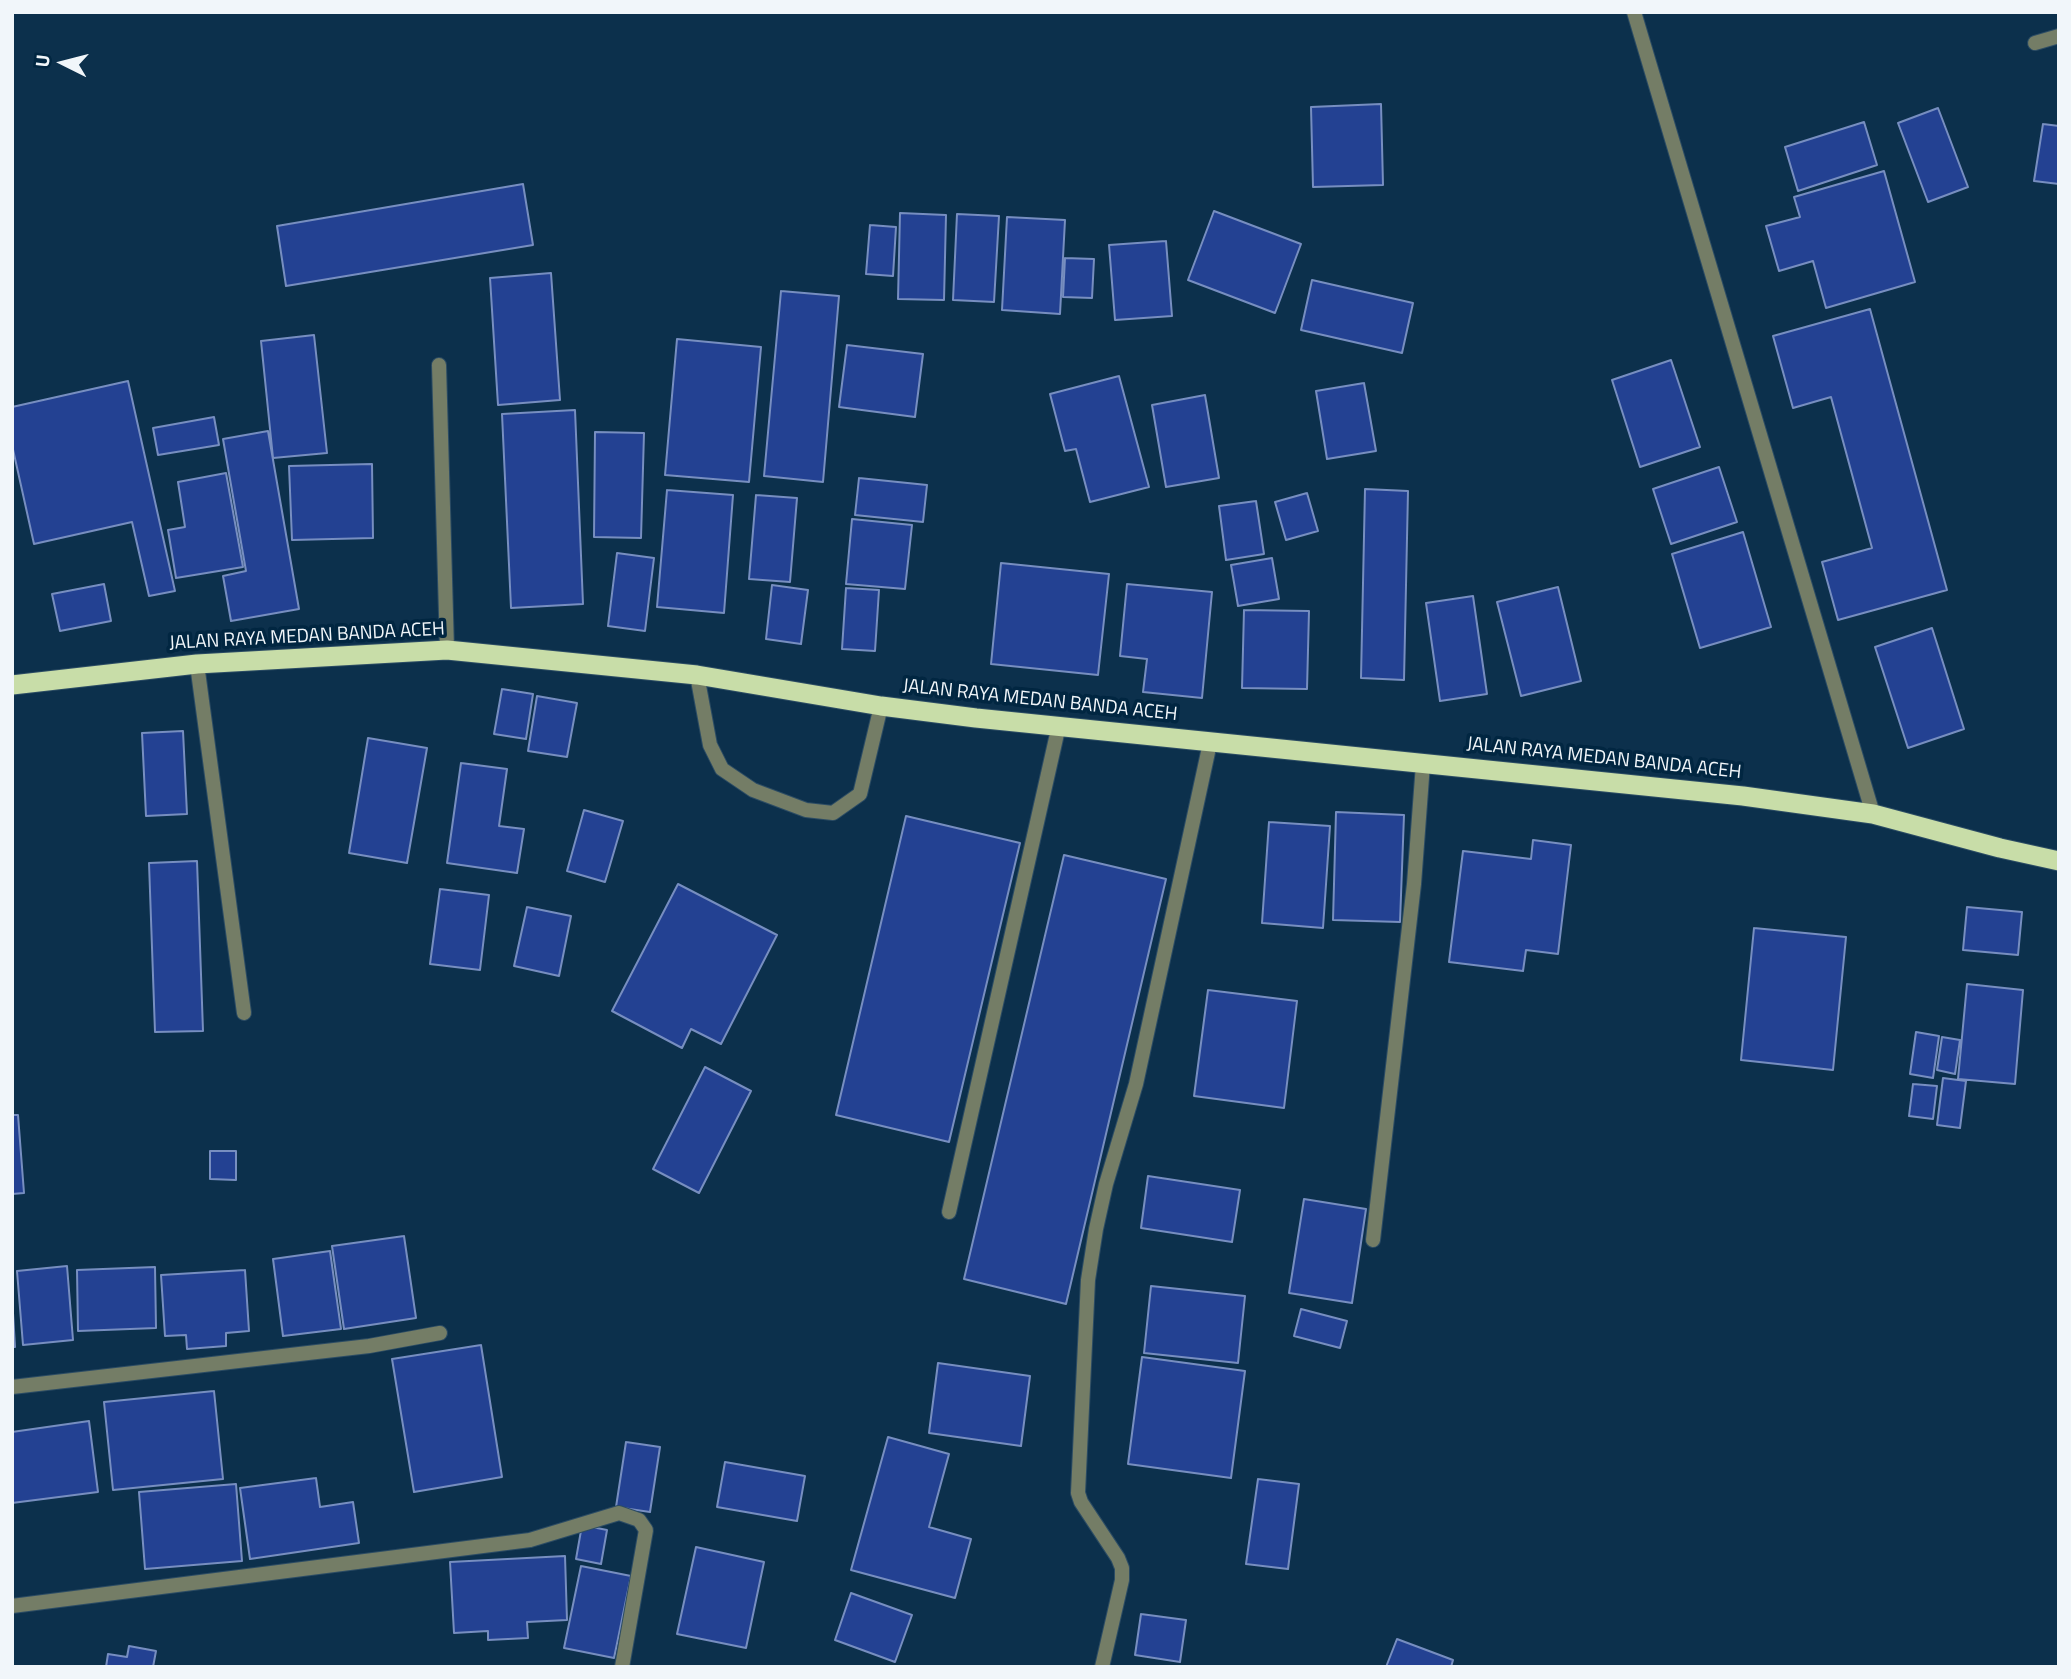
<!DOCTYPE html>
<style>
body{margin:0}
#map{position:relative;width:2071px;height:1679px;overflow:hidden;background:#0c304c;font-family:"Titillium Web",sans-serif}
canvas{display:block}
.frame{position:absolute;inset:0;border:14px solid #f1f6fa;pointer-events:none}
.north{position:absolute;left:28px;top:28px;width:70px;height:70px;-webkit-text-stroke:5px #012641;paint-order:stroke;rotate:276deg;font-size:19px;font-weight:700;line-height:28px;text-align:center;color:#f1f6fa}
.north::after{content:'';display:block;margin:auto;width:24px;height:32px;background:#f1f6fa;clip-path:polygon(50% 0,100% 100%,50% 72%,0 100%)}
</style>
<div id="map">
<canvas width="2071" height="1679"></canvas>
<div class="frame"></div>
<div class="north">U</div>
</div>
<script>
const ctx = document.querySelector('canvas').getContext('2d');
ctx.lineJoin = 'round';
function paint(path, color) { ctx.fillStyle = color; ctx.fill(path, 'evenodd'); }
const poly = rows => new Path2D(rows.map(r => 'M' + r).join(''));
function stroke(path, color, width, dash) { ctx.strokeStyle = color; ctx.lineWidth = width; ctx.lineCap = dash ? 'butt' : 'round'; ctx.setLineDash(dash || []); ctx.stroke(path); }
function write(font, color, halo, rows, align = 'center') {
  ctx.font = font + ' "Titillium Web",sans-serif'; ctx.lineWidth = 7; ctx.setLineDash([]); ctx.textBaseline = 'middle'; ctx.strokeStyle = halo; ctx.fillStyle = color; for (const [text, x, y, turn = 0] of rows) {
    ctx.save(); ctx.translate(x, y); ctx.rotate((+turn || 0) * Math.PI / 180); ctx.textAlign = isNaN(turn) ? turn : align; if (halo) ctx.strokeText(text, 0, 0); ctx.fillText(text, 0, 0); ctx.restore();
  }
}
const building = poly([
 [1381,104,1383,185,1313,187,1311,107,1381,104],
 [1938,108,1968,187,1928,202,1898,123,1938,108],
 [1864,122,1877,165,1798,191,1785,147,1864,122],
 [2043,124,2059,126,2059,184,2034,181,2043,124],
 [1884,171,1915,282,1826,308,1813,261,1779,271,1766,226,1800,217,1794,197,1884,171],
 [523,184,533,245,286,286,277,226,523,184],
 [1214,211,1301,244,1275,313,1188,280,1214,211],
 [900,213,946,215,944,300,898,299,900,213],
 [957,214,999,216,994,302,953,300,957,214],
 [1007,217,1065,220,1060,314,1002,310,1007,217],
 [870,225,896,227,893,276,866,274,870,225],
 [1166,241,1172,316,1115,320,1109,245,1166,241],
 [1065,258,1094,259,1092,298,1063,297,1065,258],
 [551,273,560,400,498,405,490,278,551,273],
 [1312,280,1413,303,1402,353,1301,330,1312,280],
 [781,291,839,296,823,482,764,476,781,291],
 [1870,309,1947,590,1838,620,1822,562,1872,548,1831,397,1793,408,1773,336,1870,309],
 [314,335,327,453,273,458,261,341,314,335],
 [677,339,761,347,749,482,665,475,677,339],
 [847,345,923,354,915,417,839,407,847,345],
 [1671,360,1700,447,1640,467,1612,380,1671,360],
 [1119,376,1149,487,1090,502,1076,449,1065,451,1050,394,1119,376],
 [128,381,175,591,149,596,132,522,34,544,12,445,12,407,128,381],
 [1364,383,1376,451,1327,459,1316,391,1364,383],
 [1205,395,1219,478,1166,487,1152,405,1205,395],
 [575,410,583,604,511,608,502,414,575,410],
 [214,417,219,445,158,455,153,428,214,417],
 [268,431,299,609,231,621,223,576,246,571,223,439,268,431],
 [595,432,644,433,641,538,594,537,595,432],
 [372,464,373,538,292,540,289,466,372,464],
 [1719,467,1737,522,1671,544,1653,489,1719,467],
 [226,473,243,567,176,578,168,530,185,527,178,482,226,473],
 [859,478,927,485,923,522,855,515,859,478],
 [1365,489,1408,491,1404,680,1361,678,1365,489],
 [667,490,733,495,724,613,657,607,667,490],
 [1307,493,1318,531,1286,540,1275,502,1307,493],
 [756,495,797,498,790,582,749,579,756,495],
 [1256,501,1264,554,1226,560,1219,506,1256,501],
 [852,519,912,525,905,589,846,584,852,519],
 [1743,532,1771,627,1700,648,1672,554,1743,532],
 [617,553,654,558,645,631,608,626,617,553],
 [1272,558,1279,599,1238,606,1231,565,1272,558],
 [1001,563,1109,574,1098,675,991,664,1001,563],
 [104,584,111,621,60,631,52,594,104,584],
 [1127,584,1212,592,1202,698,1143,692,1147,659,1120,656,1127,584],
 [772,585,808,590,801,644,766,639,772,585],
 [1558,587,1581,681,1521,696,1497,602,1558,587],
 [846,588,879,590,875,651,842,649,846,588],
 [1473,596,1487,694,1440,701,1426,603,1473,596],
 [1244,610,1309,611,1307,689,1242,688,1244,610],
 [1932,628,1964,729,1908,748,1875,647,1932,628],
 [502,689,533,694,526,739,494,734,502,689],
 [537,696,577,703,567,757,528,751,537,696],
 [183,731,187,814,146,816,142,733,183,731],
 [368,738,427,748,407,863,349,853,368,738],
 [461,763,507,769,499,826,524,829,517,873,447,863,461,763],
 [584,810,623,821,605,882,567,871,584,810],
 [1336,812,1404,815,1400,922,1333,920,1336,812],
 [906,816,1020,843,949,1142,836,1115,906,816],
 [1269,822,1330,826,1323,928,1262,923,1269,822],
 [1533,840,1571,845,1558,954,1526,950,1523,971,1449,962,1463,851,1531,859,1533,840],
 [1064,855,1166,879,1066,1304,964,1279,1064,855],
 [197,861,203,1031,155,1032,149,863,197,861],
 [678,884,777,935,721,1044,691,1029,682,1048,612,1011,678,884],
 [440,889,489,895,480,970,430,964,440,889],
 [527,907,571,916,559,976,514,966,527,907],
 [1967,907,2022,912,2018,955,1963,950,1967,907],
 [1754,928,1846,937,1833,1070,1741,1060,1754,928],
 [1967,984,2023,990,2015,1084,1958,1079,1967,984],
 [1208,990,1297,1001,1284,1108,1194,1096,1208,990],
 [1916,1032,1939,1036,1933,1078,1910,1074,1916,1032],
 [1942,1037,1960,1040,1955,1074,1937,1070,1942,1037],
 [705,1067,751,1091,699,1193,653,1169,705,1067],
 [1943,1078,1966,1081,1960,1128,1937,1125,1943,1078],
 [1913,1084,1937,1086,1933,1119,1909,1116,1913,1084],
 [12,1115,18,1115,24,1193,12,1194,12,1115],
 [210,1151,236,1151,236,1180,210,1179,210,1151],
 [1148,1176,1240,1190,1232,1242,1141,1228,1148,1176],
 [1304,1199,1366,1209,1352,1303,1289,1293,1304,1199],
 [404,1236,416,1318,344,1329,332,1246,404,1236],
 [330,1251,341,1329,283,1336,273,1259,330,1251],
 [67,1266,73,1340,23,1345,17,1271,67,1266],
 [155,1267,156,1328,78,1331,77,1270,155,1267],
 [245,1270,249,1331,226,1333,226,1346,187,1349,186,1335,165,1336,161,1275,245,1270],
 [1151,1286,1245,1296,1238,1363,1144,1353,1151,1286],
 [12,1296,15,1347,12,1347,12,1296],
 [1301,1309,1347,1321,1340,1348,1294,1336,1301,1309],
 [481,1345,502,1477,414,1492,392,1359,481,1345],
 [1142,1357,1245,1371,1231,1478,1128,1464,1142,1357],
 [938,1363,1030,1376,1021,1446,929,1433,938,1363],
 [214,1391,223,1479,113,1490,104,1402,214,1391],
 [89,1421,98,1492,12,1503,12,1432,89,1421],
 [888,1437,949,1454,929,1527,971,1539,955,1598,851,1570,888,1437],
 [626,1442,660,1447,650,1512,616,1507,626,1442],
 [725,1462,805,1476,797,1521,717,1507,725,1462],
 [316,1478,320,1507,353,1502,359,1543,250,1559,240,1488,316,1478],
 [1258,1479,1299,1484,1288,1569,1246,1564,1258,1479],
 [236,1484,242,1561,145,1569,139,1492,236,1484],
 [582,1525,607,1530,601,1564,576,1559,582,1525],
 [696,1547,764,1562,746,1648,677,1634,696,1547],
 [565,1556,567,1620,527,1622,528,1638,488,1640,488,1631,454,1633,450,1562,565,1556],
 [581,1566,631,1576,614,1658,564,1648,581,1566],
 [851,1593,912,1615,895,1662,835,1640,851,1593],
 [1141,1614,1186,1620,1180,1662,1135,1655,1141,1614],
 [1397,1639,1453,1660,1451,1667,1386,1667,1397,1639],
 [129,1646,156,1651,153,1667,106,1667,108,1654,127,1657,129,1646]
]);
const service = poly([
 [439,365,447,650],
 [197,664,244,1013],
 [697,675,710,745,722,769,753,790,806,810,833,813,860,794,881,706]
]);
const minor = poly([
 [1634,12,1873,814],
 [2035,43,2059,36],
 [949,1212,1059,725],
 [1373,1240,1414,884,1423,764],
 [12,1387,369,1346,440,1333],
 [12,1606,530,1540,619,1513,639,1520,646,1530,622,1667],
 [1102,1667,1122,1580,1122,1568,1118,1558,1081,1502,1078,1493,1088,1280,1096,1229,1106,1184,1136,1084,1210,743]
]);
const trunk = poly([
 [12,685,197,664,447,650,697,675,881,706,976,718,1743,796,1873,814,2000,848,2059,861]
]);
const streetNames = [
 ["JALAN RAYA MEDAN BANDA ACEH",307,637,-3],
 ["JALAN RAYA MEDAN BANDA ACEH",1040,701,6],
 ["JALAN RAYA MEDAN BANDA ACEH",1604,759,6]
];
paint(building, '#234192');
stroke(building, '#778ec0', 2);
stroke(service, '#2c4c64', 16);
stroke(minor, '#2c4c64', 16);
stroke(trunk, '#2c4c64', 21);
stroke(service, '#747d66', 14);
stroke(minor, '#747d66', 14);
stroke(trunk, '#c8dda8', 19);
write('19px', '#f1f6fa', '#012641', streetNames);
</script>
